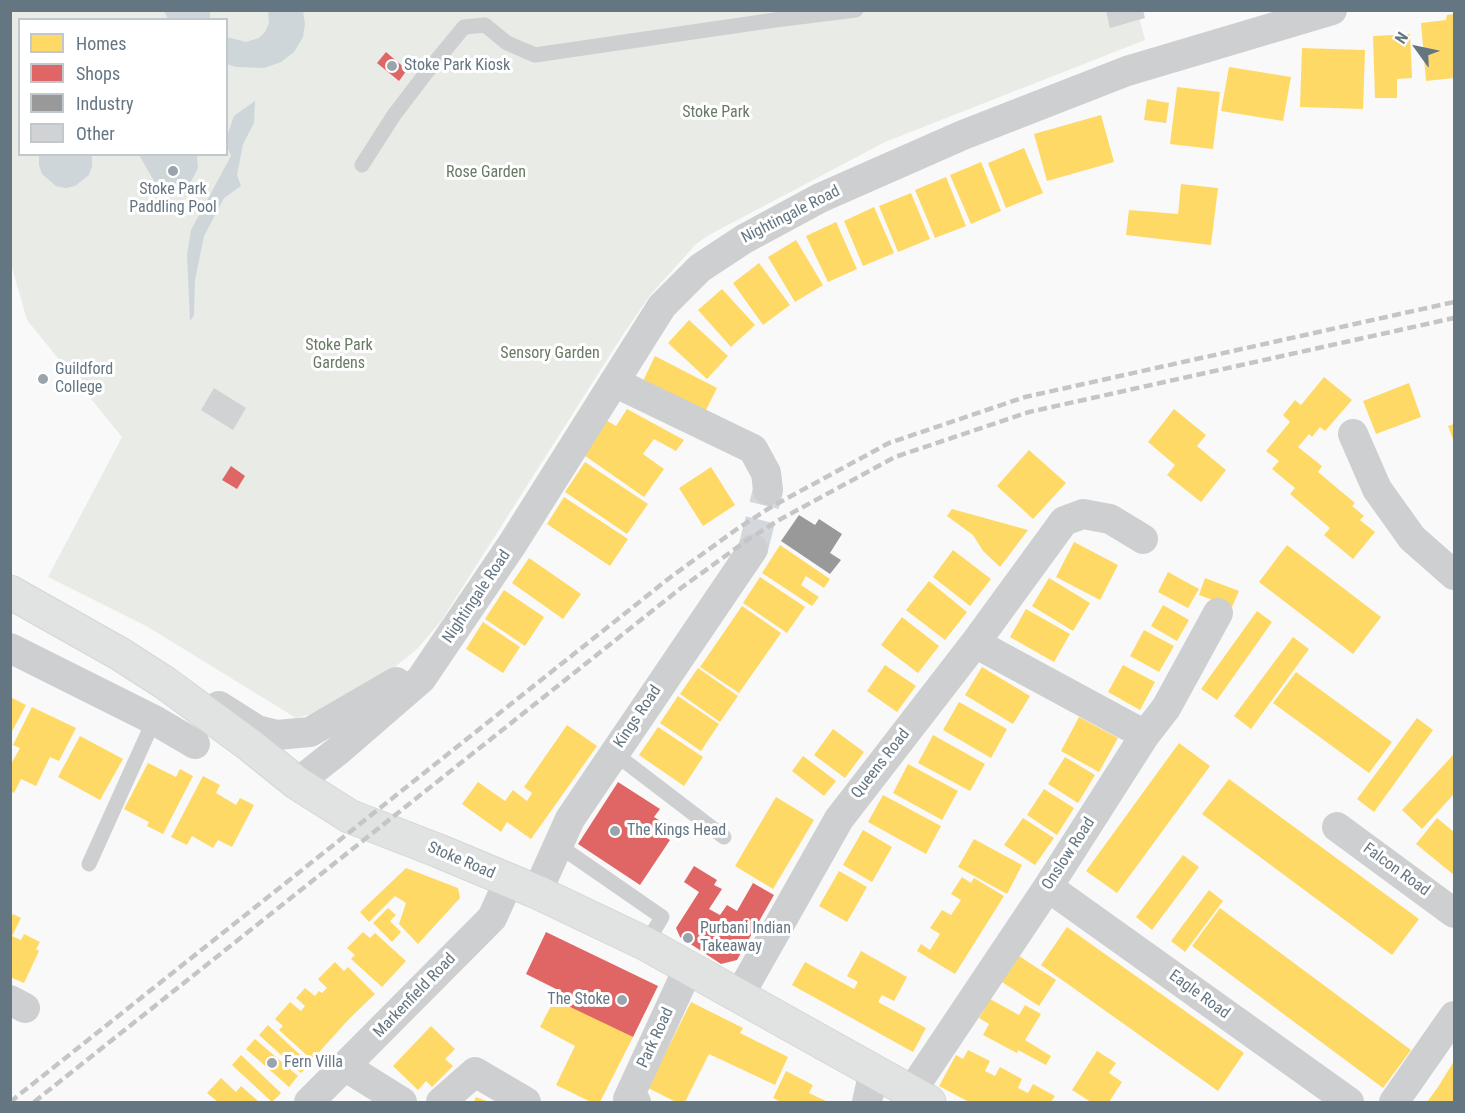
<!DOCTYPE html>
<style>
body{margin:0}
#map{position:relative;width:1465px;height:1113px;overflow:hidden;background:#f9f9f9;font-family:"Roboto Condensed",sans-serif}
canvas{display:block}
.frame{position:absolute;inset:0;border:12px solid #657683;pointer-events:none}
.legend{position:absolute;left:18px;top:18px;width:210px;height:138px;box-sizing:border-box;background:#fff;border:2px solid #c1c8cd;margin:0;padding:8px 10px;list-style:none;font-size:18px;color:#657683}
.legend li{display:flex;align-items:center;gap:12px;height:30px}
.legend b{width:30px;border:2px solid #c1c8cd}
.north{position:absolute;left:1387px;top:18px;width:60px;height:60px;-webkit-text-stroke:4px #fff;paint-order:stroke;rotate:303deg;font-size:16px;font-weight:700;line-height:24px;text-align:center;color:#657683}
.north::after{content:'';display:block;margin:auto;width:21px;height:27px;background:#657683;clip-path:polygon(50% 0,100% 100%,50% 72%,0 100%)}
</style>
<div id="map">
<canvas width="1465" height="1113"></canvas>
<div class="frame"></div>
<ul class="legend">
<li><b style="height:16px;background:#ffd966"></b>Homes</li>
<li><b style="height:16px;background:#e06666"></b>Shops</li>
<li><b style="height:16px;background:#999"></b>Industry</li>
<li><b style="height:16px;background:#d0d2d3"></b>Other</li>
</ul>
<div class="north">N</div>
</div>
<script>
const ctx = document.querySelector('canvas').getContext('2d');
ctx.lineJoin = 'round';
function paint(path, color) { ctx.fillStyle = color; ctx.fill(path, 'evenodd'); }
const poly = rows => new Path2D(rows.map(r => 'M' + r).join(''));
function stroke(path, color, width, dash) { ctx.strokeStyle = color; ctx.lineWidth = width; ctx.lineCap = dash ? 'butt' : 'round'; ctx.setLineDash(dash || []); ctx.stroke(path); }
function write(font, color, halo, rows, align = 'center') {
  ctx.font = font + ' "Roboto Condensed",sans-serif'; ctx.lineWidth = 6; ctx.setLineDash([]); ctx.textBaseline = 'middle'; ctx.strokeStyle = halo; ctx.fillStyle = color; for (const [text, x, y, turn = 0] of rows) {
    ctx.save(); ctx.translate(x, y); ctx.rotate((+turn || 0) * Math.PI / 180); ctx.textAlign = isNaN(turn) ? turn : align; if (halo) ctx.strokeText(text, 0, 0); ctx.fillText(text, 0, 0); ctx.restore();
  }
}
const green = poly([
 [1137,10,1145,40,885,142,709,235,696,244,651,294,624,333,441,621,417,649,391,670,320,712,296,718,148,627,48,577,122,437,27,320,11,264,11,11],
 [20,20,226,20,226,154,20,154]
]);
const water = poly([
 [164,11,210,11,210,19,168,19],
 [268,11,303,11,305,24,303,37,294,52,281,62,264,68,236,67,227,64,227,37,246,42,259,38,265,32,269,23],
 [255,101,254,123,243,144,237,175,241,186,224,198,204,236,195,280,194,315,190,321,187,255,191,230,231,156,227,146,227,136,234,116],
 [39,155,92,155,92,166,89,175,75,186,66,188,56,186,42,174,39,165],
 [139,155,197,155,198,168,190,183,184,187,166,188,154,181]
]);
const homes = poly([
 [1454,14,1454,78,1426,81,1421,23,1446,20,1447,15],
 [1410,34,1412,78,1397,79,1397,98,1375,98,1373,36],
 [1302,48,1365,50,1363,109,1300,107],
 [1229,67,1291,77,1283,121,1221,111],
 [1177,87,1220,92,1213,149,1170,144],
 [1147,99,1169,103,1166,123,1144,120],
 [1101,115,1114,162,1047,181,1034,134],
 [1024,148,1043,193,1006,208,988,163],
 [981,162,1001,211,971,224,950,175],
 [946,177,966,226,935,238,915,190],
 [1181,184,1218,188,1211,245,1126,235,1129,210,1178,214],
 [911,193,930,239,898,252,879,206],
 [874,207,894,253,863,266,844,221],
 [836,222,857,269,828,282,806,236],
 [796,240,823,285,795,302,768,257],
 [759,263,790,305,763,325,733,283],
 [722,289,755,325,731,347,698,310],
 [689,320,728,356,707,379,668,343],
 [655,356,717,388,703,416,641,385],
 [1324,377,1352,400,1325,431,1320,427,1312,437,1309,434,1298,447,1322,466,1318,472,1355,503,1352,506,1364,516,1360,520,1375,532,1353,559,1324,535,1330,528,1290,494,1295,488,1272,469,1279,461,1266,451,1290,422,1283,415,1295,400,1301,405],
 [1409,383,1421,417,1376,434,1363,401],
 [627,409,684,440,676,451,654,439,643,454,664,469,644,497,581,453,604,419,616,426],
 [1174,409,1206,435,1197,446,1226,470,1201,502,1167,475,1175,465,1148,442],
 [1454,424,1454,442,1448,426],
 [1029,450,1066,483,1033,519,997,486],
 [585,462,648,504,627,534,565,492],
 [711,467,735,505,703,526,679,488],
 [564,497,628,539,610,566,547,524],
 [952,509,1028,530,1000,567,983,551,973,535,947,516],
 [1074,542,1118,565,1100,600,1056,577],
 [780,545,830,579,824,588,806,576,801,585,819,597,812,606,762,573],
 [1287,545,1381,617,1353,654,1259,582],
 [953,550,991,579,970,606,933,577],
 [529,558,581,594,563,619,512,583],
 [1168,572,1199,589,1188,608,1158,592],
 [760,577,805,607,787,633,743,603],
 [1049,578,1090,603,1073,631,1032,606],
 [1205,578,1239,591,1232,607,1199,595],
 [929,581,967,612,945,640,906,610],
 [504,590,544,617,525,646,485,619],
 [1163,605,1189,620,1177,641,1151,626],
 [742,606,781,633,739,693,700,667],
 [1026,609,1070,634,1054,662,1010,637],
 [1257,611,1272,622,1217,700,1201,689],
 [902,617,939,646,918,673,881,645],
 [483,622,520,647,503,673,466,649],
 [1144,630,1174,646,1159,672,1130,656],
 [1293,637,1309,649,1251,729,1234,716],
 [885,665,916,686,897,712,867,691],
 [1123,665,1155,682,1140,710,1108,692],
 [982,667,1030,696,1013,724,965,695],
 [698,668,738,696,720,722,680,694],
 [1296,672,1392,742,1369,773,1273,703],
 [678,696,719,724,701,751,660,723],
 [10,697,26,705,10,735],
 [959,702,1007,729,991,758,943,730],
 [32,707,76,728,59,761,50,757,36,786,21,779,14,793,10,791,10,766,20,748,13,745],
 [1079,717,1118,738,1099,772,1061,751],
 [1417,718,1433,730,1374,812,1357,799],
 [567,725,597,746,531,839,507,822,501,832,462,804,478,782,505,801,513,790,527,801,532,793,524,787],
 [658,727,703,757,684,786,639,755],
 [833,729,864,752,845,778,814,755],
 [933,735,985,764,970,791,918,763],
 [80,736,123,759,100,800,58,777],
 [1179,743,1210,766,1117,893,1086,871],
 [1454,754,1454,794,1422,829,1402,810],
 [803,756,836,781,824,796,792,771],
 [1065,757,1095,775,1078,803,1048,784],
 [148,763,176,777,180,769,193,776,163,834,147,826,149,822,124,809],
 [908,764,958,791,942,820,893,793],
 [203,776,220,785,216,793,236,805,240,798,254,805,232,847,218,840,213,848,192,836,187,845,171,837],
 [1229,779,1419,919,1392,955,1202,814],
 [1044,789,1074,808,1057,835,1027,815],
 [883,795,941,826,926,854,868,822],
 [776,797,814,820,773,889,735,866],
 [1023,818,1054,838,1035,865,1004,845],
 [1437,818,1454,832,1454,875,1416,844],
 [863,830,892,847,872,882,843,865],
 [974,839,1022,865,1007,894,958,867],
 [1183,855,1199,867,1152,930,1136,917],
 [406,868,458,888,460,898,418,944,399,924,406,903,395,896,369,922,360,912],
 [839,871,867,887,847,922,819,906],
 [962,877,971,883,974,878,1004,896,955,974,917,951,921,944,930,950,940,934,930,928,942,910,951,915,961,900,951,894],
 [1209,890,1223,901,1185,952,1171,941],
 [388,908,396,915,390,921,401,932,392,942,373,923],
 [1220,908,1411,1050,1383,1088,1192,946],
 [13,914,21,918,12,936,21,940,24,934,40,942,36,949,39,951,24,983,10,977,10,918],
 [1067,927,1244,1053,1218,1091,1041,965],
 [363,932,370,938,375,933,406,961,382,987,351,959,355,955,347,948],
 [861,951,907,977,894,1001,882,995,878,1002,926,1028,913,1052,792,985,805,962,854,989,858,982,847,976],
 [1019,956,1056,980,1039,1006,1002,982],
 [335,962,344,971,348,967,375,994,349,1019,312,1060,279,1030,283,1026,275,1019,290,1002,301,1011,305,1006,296,998,305,988,315,996,319,991,322,993,327,988,318,979],
 [555,998,633,1037,600,1102,591,1102,556,1085,575,1046,540,1027],
 [990,999,1019,1015,1025,1005,1041,1014,1025,1040,1051,1056,1046,1065,1018,1050,1017,1053,983,1035,989,1024,979,1018],
 [691,1002,743,1028,740,1033,788,1057,775,1085,709,1054,685,1102,676,1102,648,1088],
 [268,1025,310,1064,301,1073,259,1035],
 [431,1026,455,1049,445,1059,453,1066,432,1087,426,1081,418,1090,393,1066],
 [255,1039,298,1076,289,1087,246,1049],
 [968,1050,990,1061,985,1071,995,1076,1000,1067,1022,1079,1018,1088,1028,1093,1033,1084,1055,1096,1051,1102,969,1102,939,1086,956,1055,963,1059],
 [1097,1051,1116,1063,1109,1073,1122,1082,1109,1102,1091,1102,1072,1090],
 [241,1055,281,1093,272,1102,232,1065],
 [1454,1061,1454,1102,1427,1102,1438,1087],
 [786,1071,813,1085,809,1093,828,1102,781,1102,773,1098],
 [221,1078,236,1092,241,1086,259,1102,218,1102,207,1093],
 [476,1097,489,1102,474,1102]
]);
const shops = poly([
 [386,52,407,70,399,81,377,63],
 [231,466,245,476,237,489,222,480],
 [618,782,660,809,654,817,665,824,659,833,670,840,640,885,578,844],
 [694,866,717,880,714,885,722,889,709,909,720,915,727,905,737,911,753,883,774,895,737,960,721,964,680,937,676,928,699,892,684,882],
 [546,932,658,986,633,1037,564,1004,568,995,526,974]
]);
const industry = poly([
 [799,515,815,525,819,519,842,534,830,553,841,560,830,574,781,541]
]);
const building = poly([
 [1106,10,1143,10,1145,18,1110,28],
 [214,388,246,408,233,430,201,410]
]);
const minorTunnel = poly([
 [753,549,768,490]
]);
const service = poly([
 [362,165,394,115,426,73,464,27,485,25,507,43,535,55,775,20,856,10],
 [614,753,724,837],
 [558,845,662,917,646,944],
 [89,864,154,720]
]);
const minor = poly([
 [614,382,753,449,766,473,768,490],
 [1353,434,1377,489,1412,538,1454,575],
 [975,643,1145,735],
 [10,648,154,720,195,744],
 [219,706,257,730,277,735,310,732,396,682],
 [297,783,339,750,421,679,513,543,662,306,700,268,744,239,820,198,963,135,1127,71,1332,10],
 [1337,827,1454,913],
 [1048,887,1349,1102],
 [537,892,570,819,753,549],
 [739,996,839,819,975,643,1064,521,1083,514,1110,519,1143,539],
 [10,1000,25,1008],
 [346,1067,402,1102],
 [911,1092,1048,887,1145,735,1166,708,1218,613],
 [309,1102,492,918,509,881],
 [441,1102,475,1072,526,1102],
 [636,1102,628,1099,688,969],
 [867,1102,874,1071],
 [1394,1102,1454,1016]
]);
const primary = poly([
 [10,592,120,654,165,683,251,746,297,783,349,816,439,851,537,892,646,944,929,1102]
]);
const rail = poly([
 [10,1102,672,576,737,529,771,507,889,443,1025,397,1454,302],
 [34,1102,681,588,746,541,779,520,895,457,1029,412,1454,318]
]);
const markers = [
 [392,66,6,"#99a4ac"],
 [173,171,6,"#99a4ac"],
 [43,379,6,"#99a4ac"],
 [615,831,6,"#99a4ac"],
 [688,938,6,"#99a4ac"],
 [622,1000,6,"#99a4ac"],
 [272,1063,6,"#99a4ac"]
];
const poiNames = [
 ["Stoke Park Kiosk",404,66],
 ["Stoke Park",173,190,"center"],
 ["Paddling Pool",173,208,"center"],
 ["Guildford",55,370],
 ["College",55,388],
 ["The Kings Head",627,831],
 ["Purbani Indian",700,929],
 ["Takeaway",700,947],
 ["The Stoke",610,1000,"right"],
 ["Fern Villa",284,1063]
];
const parkNames = [
 ["Stoke Park",716,113],
 ["Rose Garden",486,173],
 ["Stoke Park",339,346],
 ["Gardens",339,364],
 ["Sensory Garden",550,354]
];
const streetNames = [
 ["Nightingale Road",791,215,-27],
 ["Nightingale Road",477,597,-56],
 ["Kings Road",638,717,-56],
 ["Queens Road",881,764,-52],
 ["Onslow Road",1069,854,-57],
 ["Stoke Road",461,861,23],
 ["Falcon Road",1396,870,36],
 ["Eagle Road",1199,995,36],
 ["Markenfield Road",415,996,-46],
 ["Park Road",656,1038,-65]
];
paint(green, '#e8ebe6');
paint(water, '#ced6d9');
paint(homes, '#ffd966');
paint(shops, '#e06666');
paint(industry, '#999');
paint(building, '#d0d2d3');
stroke(minorTunnel, '#d4d8dc', 30, [30, 15]);
stroke(primary, '#d5d6d7', 35);
stroke(service, '#cecfd0', 15);
stroke(minor, '#cecfd0', 30);
stroke(primary, '#e1e2e2', 33);
stroke(rail, '#c3c5c6', 4.5, [9, 4.5]);
for (const [x, y, r, color] of markers) { const dot = new Path2D(); dot.arc(x, y, r, 0, 2 * Math.PI); ctx.fillStyle = color; ctx.fill(dot); stroke(dot, '#fff', 2); }
write('16px', '#657683', '#fff', poiNames, 'left');
write('16px', '#687a64', '#fff', parkNames);
write('16px', '#657683', '#fff', streetNames);
</script>
